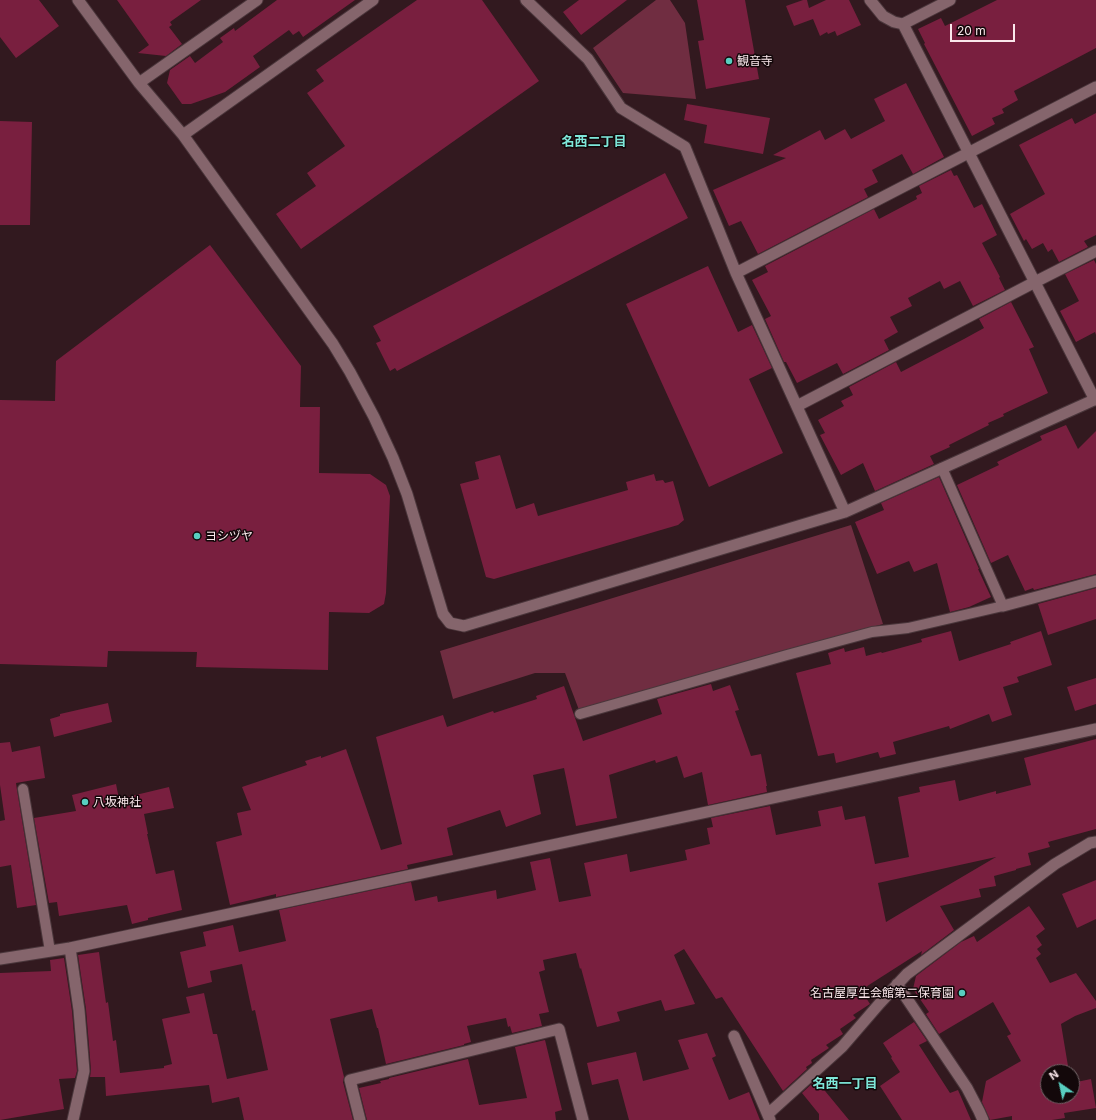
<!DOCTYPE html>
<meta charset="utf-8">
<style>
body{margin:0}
#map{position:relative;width:1096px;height:1120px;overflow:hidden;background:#32191f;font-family:Inter,sans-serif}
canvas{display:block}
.north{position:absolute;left:1040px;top:1064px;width:40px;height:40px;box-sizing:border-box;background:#13080a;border:1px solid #6f6164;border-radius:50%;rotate:326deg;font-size:11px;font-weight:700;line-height:16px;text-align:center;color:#fae7eb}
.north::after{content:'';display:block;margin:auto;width:14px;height:18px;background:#58cec0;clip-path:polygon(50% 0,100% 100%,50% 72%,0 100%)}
.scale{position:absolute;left:950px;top:24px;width:65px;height:18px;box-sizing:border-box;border:2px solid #fae7eb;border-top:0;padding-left:5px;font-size:12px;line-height:14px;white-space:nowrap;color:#fae7eb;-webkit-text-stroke:3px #13080a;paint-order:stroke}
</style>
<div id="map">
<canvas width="1096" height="1120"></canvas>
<div class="north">N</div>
<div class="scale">20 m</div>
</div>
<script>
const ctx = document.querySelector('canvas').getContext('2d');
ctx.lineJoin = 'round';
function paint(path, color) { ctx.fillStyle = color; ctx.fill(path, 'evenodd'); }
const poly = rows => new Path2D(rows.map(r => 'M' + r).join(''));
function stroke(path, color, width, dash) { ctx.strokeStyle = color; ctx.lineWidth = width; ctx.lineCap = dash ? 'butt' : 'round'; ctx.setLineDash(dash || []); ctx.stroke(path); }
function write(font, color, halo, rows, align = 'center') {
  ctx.font = font + ' Inter,"Noto Sans JP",sans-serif'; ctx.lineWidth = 3; ctx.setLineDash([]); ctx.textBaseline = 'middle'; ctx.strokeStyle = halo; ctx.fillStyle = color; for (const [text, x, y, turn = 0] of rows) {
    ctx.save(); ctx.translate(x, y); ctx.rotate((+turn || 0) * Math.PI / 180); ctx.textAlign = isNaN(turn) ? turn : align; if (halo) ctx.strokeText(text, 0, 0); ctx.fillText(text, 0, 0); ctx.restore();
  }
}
const green = poly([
 [656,0,670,0,685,23,696,99,623,93,593,48],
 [851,525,883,624,579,710,565,673,535,673,453,699,440,651]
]);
const building = poly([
 [0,0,39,0,59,26,16,58,0,37],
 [117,0,201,0,170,22,172,25,169,27,182,44,166,56,138,53,149,45],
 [277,0,355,0,303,37,299,31,293,35,289,30,253,56,260,67,225,92,191,104,182,104,167,83,170,70,190,56,195,63,223,42,220,38,234,28,235,31],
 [417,0,482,0,539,81,301,249,276,214,316,186,307,173,345,146,307,93,324,81,316,70],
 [579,0,627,0,581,35,563,12],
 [697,0,745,0,759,79,706,89,698,41,704,40],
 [803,0,807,0,809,8,826,0,849,0,861,25,837,36,835,31,828,34,827,32,820,36,813,19,794,26,786,6],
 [997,0,1096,0,1096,48,1014,91,1018,100,1002,109,1004,113,992,118,995,124,972,136,924,44,925,43,918,29,941,18,945,26],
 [906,83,944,157,913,174,902,154,872,170,878,182,864,189,868,197,758,254,741,221,729,226,713,190,786,158,773,155,820,130,825,140,845,129,851,139,885,121,874,99],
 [687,104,770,118,763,154,704,143,707,125,684,120],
 [1096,113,1096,235,1084,241,1088,247,1059,262,1052,249,1048,252,1043,243,1032,249,1026,239,1024,241,1010,214,1045,194,1019,145,1072,118,1075,124],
 [0,121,32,122,30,225,0,225],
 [951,170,954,176,957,175,974,208,982,204,997,235,982,243,1000,277,999,278,1005,290,973,306,960,281,944,289,940,281,908,298,912,306,890,317,898,332,884,340,889,350,843,374,837,363,797,383,786,362,784,362,765,319,771,316,752,280,768,272,765,266,874,209,879,219,917,199,916,196,922,193,919,186],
 [665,173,688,218,397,371,395,368,390,371,376,343,381,341,373,326],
 [210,245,301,366,300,407,320,407,319,473,370,474,386,485,390,496,386,593,384,604,369,613,329,612,328,670,196,667,197,652,108,651,107,667,0,664,0,400,55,401,56,361],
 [1094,260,1096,264,1096,335,1095,332,1076,342,1060,311,1079,301,1065,274],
 [708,266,738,332,752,325,772,368,749,379,783,453,709,487,626,304],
 [1011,302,1034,347,1029,349,1048,393,1003,414,1004,416,988,423,989,425,949,445,950,447,930,456,934,464,875,491,863,463,841,475,820,435,825,433,818,420,844,406,841,401,853,395,849,387,896,362,901,372,964,339,984,328,979,319],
 [1066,425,1078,449,1096,431,1096,574,1034,590,1033,588,1025,591,1008,555,991,563,957,485,999,465,997,462,1042,440,1040,436],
 [500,455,516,509,534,503,538,516,628,490,626,482,654,474,656,481,663,480,665,483,673,481,684,520,678,525,494,579,486,577,460,484,479,479,475,462],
 [939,477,979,569,978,569,991,597,969,607,950,612,937,563,914,572,909,561,877,574,855,522,884,510,881,503],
 [1096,588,1096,619,1048,635,1038,604],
 [951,631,959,661,1011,644,1010,642,1041,631,1052,665,1017,677,1019,682,1003,687,1012,715,992,722,989,714,950,729,949,726,893,742,896,754,880,758,878,752,836,763,834,753,818,756,796,673,831,664,828,653,844,648,845,652,864,647,866,656,881,652,882,653,922,642,921,639],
 [1096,678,1096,704,1075,711,1067,687],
 [711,684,713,691,730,685,739,710,735,711,751,756,761,754,767,786,766,786,767,792,708,805,702,772,684,778,677,756,656,763,655,760,609,775,617,818,576,826,564,768,533,775,541,814,506,827,500,810,447,828,453,855,407,865,408,869,276,897,276,894,230,905,216,842,242,835,237,813,251,810,242,787,307,765,305,761,321,756,321,758,346,749,381,850,402,844,376,737,443,715,447,727,493,711,494,713,537,699,536,696,564,686,583,741,662,714,657,699],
 [108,703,112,722,54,737,50,719,60,716,60,714],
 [1096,739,1096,829,1048,842,1050,847,1028,853,1031,865,1016,869,1016,870,994,876,996,886,979,889,981,897,940,906,954,930,921,955,922,951,861,990,870,1004,853,1015,856,1018,840,1029,843,1034,826,1045,829,1048,811,1060,812,1063,806,1067,807,1069,783,1091,722,997,716,999,684,949,674,955,695,1004,665,1011,661,1000,617,1012,620,1021,597,1027,581,968,580,969,576,953,543,960,545,970,539,972,549,1012,539,1014,542,1026,512,1033,510,1026,508,1027,506,1018,467,1026,471,1042,464,1044,464,1045,386,1064,378,1028,377,1028,372,1009,330,1019,344,1077,343,1082,353,1120,244,1120,239,1097,212,1103,209,1085,106,1096,105,1077,90,1077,91,1070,86,1009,78,955,99,952,106,1003,108,1002,113,1041,116,1040,120,1073,164,1068,164,1066,172,1064,162,1019,190,1013,186,997,204,993,213,1034,217,1034,227,1079,268,1070,255,1010,252,1011,242,964,210,971,212,982,188,988,180,952,206,946,203,932,233,925,239,952,286,941,279,910,411,882,415,901,437,896,438,902,496,890,497,899,536,890,530,862,550,858,559,902,591,896,584,863,627,854,630,872,687,860,685,850,710,844,707,828,713,827,711,818,770,806,776,835,821,826,818,811,842,806,845,820,865,816,875,864,909,857,898,797,920,792,919,787,955,780,959,801,996,791,996,794,1031,785,1024,758],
 [996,857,933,894,886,922,878,883],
 [10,742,12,752,40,746,45,778,16,783,17,790,36,905,17,908,11,865,0,867,0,821,5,820,0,785,0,743],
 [116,784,119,799,169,787,174,808,144,814,148,834,147,834,156,874,174,870,182,910,148,918,148,920,132,924,127,905,59,916,57,902,49,903,34,818,76,811,72,795],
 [1096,880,1096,919,1077,928,1062,894],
 [1029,906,1045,929,1036,936,1042,945,1037,949,1041,954,1036,958,1050,983,1076,973,1096,1001,1096,1008,1075,1016,1061,1024,1069,1072,1048,1072,1048,1096,1072,1096,1072,1083,1091,1079,1096,1108,1064,1113,1065,1118,1052,1120,1012,1120,1012,1116,990,1120,982,1102,986,1081,1021,1061,1007,1036,1011,1034,993,1002,939,1034,926,1014,929,1012,913,989,916,976,961,942,974,936,977,942],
 [64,958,72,1011,77,1071,75,1078,59,1079,64,1109,0,1120,0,973,51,971,50,960],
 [914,1022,927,1041,919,1045,950,1093,958,1090,971,1120,902,1120,880,1086,900,1072,891,1058,892,1057,883,1043],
 [707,1033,716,1056,712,1058,729,1100,749,1092,760,1120,629,1120,618,1079,592,1085,587,1063,636,1052,643,1081,689,1069,678,1040],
 [545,1040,562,1110,555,1112,556,1120,367,1120,359,1088,381,1083,380,1081,389,1079,389,1078,468,1059,479,1105,527,1098,515,1047],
 [816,1080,849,1120,819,1120,819,1114,802,1093]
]);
const service = poly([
 [580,714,787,655,872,632,908,628,1003,606,942,468],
 [23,789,50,951]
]);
const minor = poly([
 [78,0,139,83,183,135,333,344,350,372,374,417,393,458,407,494,443,614,450,623,464,626,845,512,1096,399],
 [526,0,588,59,621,108,685,147,736,273,845,512],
 [870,0,883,16,894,22,903,24,950,0],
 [903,24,1095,400],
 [139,83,257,0],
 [183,135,373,0],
 [736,273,1096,87],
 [797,406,1035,282,1096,251],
 [1003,606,1096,581],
 [70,948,79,1010,84,1071,73,1120],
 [0,959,70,948,1096,729],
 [897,984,967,1088,979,1111,983,1120],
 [734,1036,770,1120],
 [768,1114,842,1047,880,1003,907,974,1055,864,1090,843,1096,842],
 [360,1120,350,1080,559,1029,583,1120]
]);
const markers = [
 [729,61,4,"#58cec0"],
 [197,536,4,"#58cec0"],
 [85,802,4,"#58cec0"],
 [962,993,4,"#58cec0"]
];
const poiNames = [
 ["観音寺",737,61],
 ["ヨシヅヤ",205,536],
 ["八坂神社",93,802],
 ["名古屋厚生会館第二保育園",954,993,"right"]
];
const neighbourhoodNames = [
 ["名西二丁目",594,142],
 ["名西一丁目",845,1084]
];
paint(green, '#702d41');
paint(building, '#791f3f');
stroke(service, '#4a363b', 12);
stroke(minor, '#4a363b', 13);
stroke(service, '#85656c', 10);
stroke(minor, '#85656c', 11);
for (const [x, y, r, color] of markers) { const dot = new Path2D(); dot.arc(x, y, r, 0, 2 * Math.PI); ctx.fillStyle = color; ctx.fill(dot); stroke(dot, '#13080a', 1.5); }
write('12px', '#fae7eb', '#13080a', poiNames, 'left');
write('bold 13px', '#7ee7d9', '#13080a', neighbourhoodNames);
</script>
